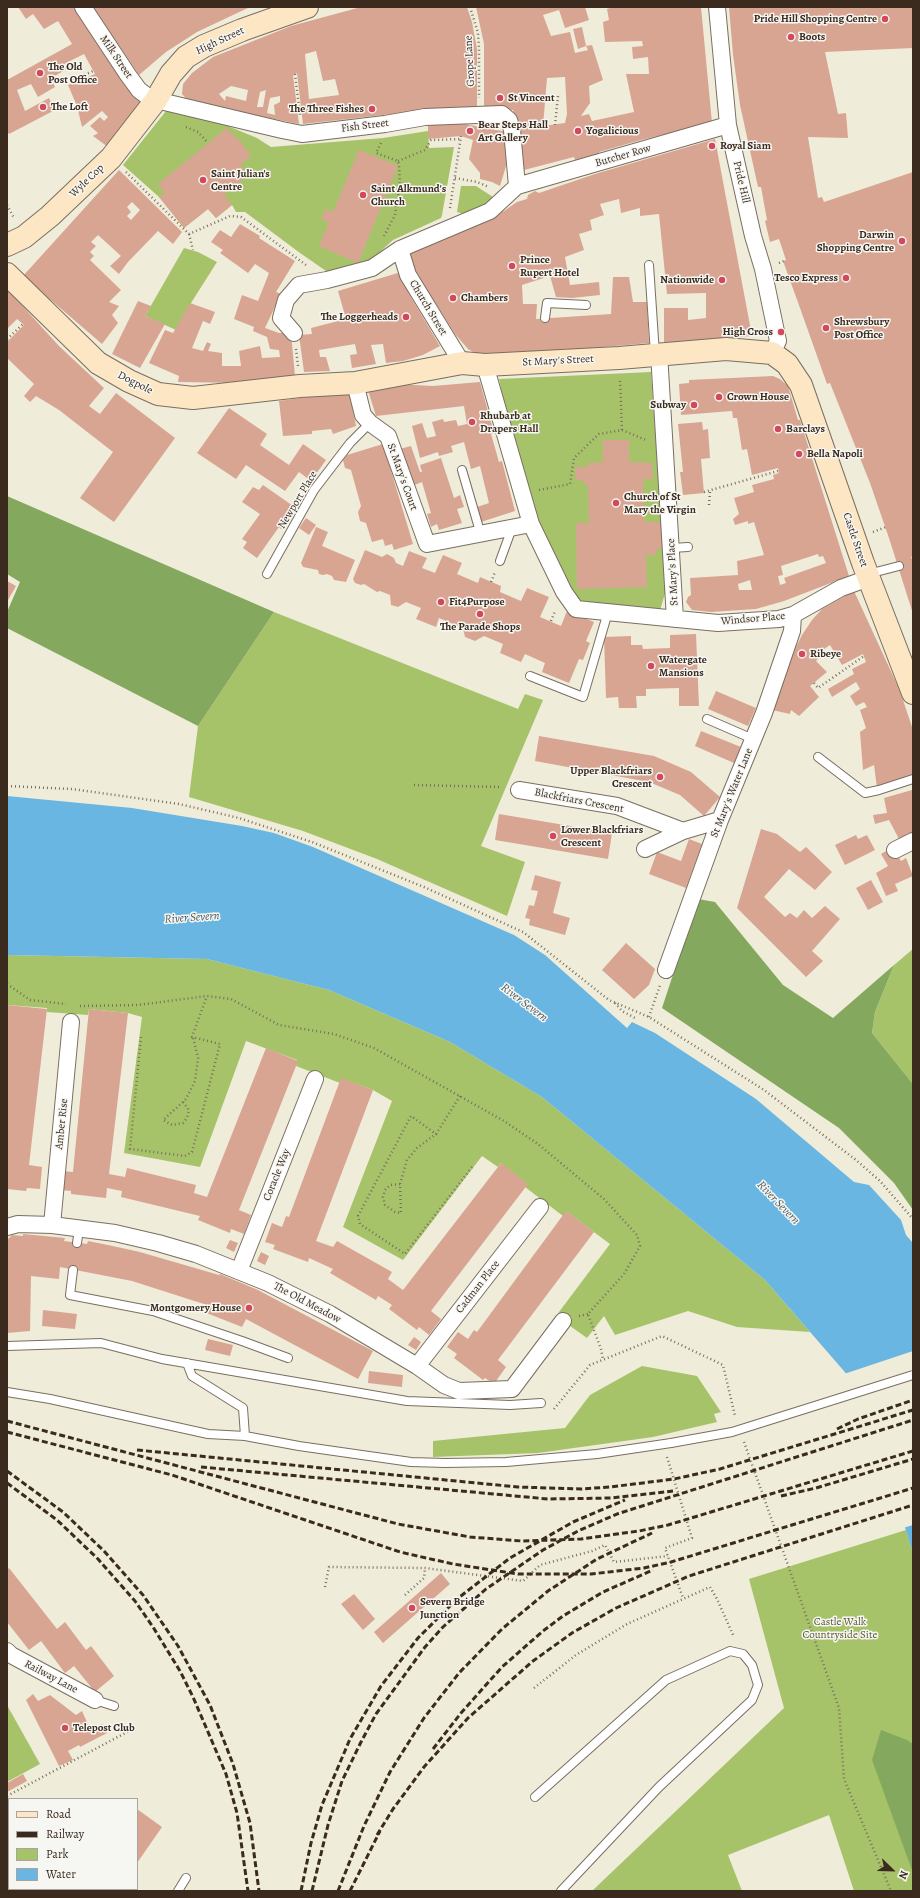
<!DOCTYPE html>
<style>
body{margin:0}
#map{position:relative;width:920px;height:1898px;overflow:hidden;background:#efecda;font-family:Alegreya,serif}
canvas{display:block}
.frame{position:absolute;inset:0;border:8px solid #3b2a1e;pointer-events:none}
.legend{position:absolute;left:8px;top:1798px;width:130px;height:92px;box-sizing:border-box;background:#f6f6f2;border:1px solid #aba49d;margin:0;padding:5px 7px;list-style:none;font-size:12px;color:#3b2a1e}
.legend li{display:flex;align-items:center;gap:8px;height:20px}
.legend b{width:20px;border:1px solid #aba49d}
.north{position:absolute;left:872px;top:1850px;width:40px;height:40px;-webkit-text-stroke:3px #f6f6f2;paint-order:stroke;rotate:113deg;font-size:11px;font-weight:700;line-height:16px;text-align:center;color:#3b2a1e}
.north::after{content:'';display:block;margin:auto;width:14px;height:18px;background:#3b2a1e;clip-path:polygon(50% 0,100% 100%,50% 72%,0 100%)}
</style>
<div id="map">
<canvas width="920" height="1898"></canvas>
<div class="frame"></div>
<ul class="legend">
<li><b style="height:5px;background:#fce6c4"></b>Road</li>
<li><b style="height:5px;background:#3b2a1e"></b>Railway</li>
<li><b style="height:11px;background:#a6c36a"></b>Park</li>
<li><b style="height:11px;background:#69b6e2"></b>Water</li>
</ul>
<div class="north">N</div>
</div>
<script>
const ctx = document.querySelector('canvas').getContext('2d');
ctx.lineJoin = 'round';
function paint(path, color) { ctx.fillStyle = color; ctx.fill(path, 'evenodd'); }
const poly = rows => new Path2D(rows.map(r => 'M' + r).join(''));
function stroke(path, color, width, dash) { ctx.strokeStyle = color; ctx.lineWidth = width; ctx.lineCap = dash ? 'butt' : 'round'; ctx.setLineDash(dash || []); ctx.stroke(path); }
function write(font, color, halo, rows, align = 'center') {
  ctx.font = font + ' Alegreya,serif'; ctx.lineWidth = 3; ctx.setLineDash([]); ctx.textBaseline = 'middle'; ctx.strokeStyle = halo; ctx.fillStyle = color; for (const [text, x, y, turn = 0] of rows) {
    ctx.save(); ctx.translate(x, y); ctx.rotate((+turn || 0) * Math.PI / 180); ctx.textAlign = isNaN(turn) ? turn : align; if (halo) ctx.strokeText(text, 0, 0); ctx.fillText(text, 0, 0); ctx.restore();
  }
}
const green = poly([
 [166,111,218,122,257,138,271,147,383,138,428,131,429,148,454,147,442,215,441,218,393,240,370,261,329,273,300,253,245,212,236,212,232,205,216,218,208,209,184,228,159,197,123,165],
 [461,186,476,186,493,197,488,206,467,215,457,212],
 [184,248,198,252,217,262,191,303,176,330,145,316],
 [651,372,666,590,658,617,578,606,524,494,499,379],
 [274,612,518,709,525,694,543,700,481,846,525,862,507,916,377,859,303,831,189,797,198,726],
 [913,949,913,1084,872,1033,875,1012,894,965],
 [7,955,207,959,329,990,450,1042,542,1097,765,1280,810,1332,737,1327,688,1311,615,1335,604,1316,587,1338,556,1316,610,1244,567,1212,563,1216,525,1187,501,1163,498,1167,482,1156,403,1260,343,1227,392,1101,373,1090,342,1079,340,1083,296,1066,297,1060,246,1041,200,1167,124,1153,142,1017,128,1013,89,1009,88,1015,47,1012,47,1008,7,1005],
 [642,1366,697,1376,721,1412,714,1414,717,1422,653,1437,538,1453,433,1457,433,1441,565,1428,590,1395],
 [906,1530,913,1553,913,1891,854,1891,829,1815,728,1855,742,1891,592,1891,784,1708,749,1579],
 [7,1705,40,1764,7,1782]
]);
const forest = poly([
 [7,496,274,612,198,726,7,628,7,612,20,582,7,574],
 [698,899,715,902,783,985,833,1018,894,965,875,1012,872,1033,913,1084,913,1210,894,1183,839,1128,662,1008],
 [881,1730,907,1740,913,1744,913,1873,872,1760]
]);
const water = poly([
 [7,796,132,808,242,826,274,833,313,847,514,935,545,955,627,1028,632,1022,655,1033,756,1099,854,1182,869,1185,901,1220,906,1235,913,1243,913,1553,863,1393,765,1280,542,1097,450,1042,329,990,207,959,7,955]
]);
const pier = poly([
 [913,1351,913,1525,903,1528,861,1394,844,1374]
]);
const building = poly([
 [18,7,73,7,111,65,128,86,146,103,108,147,93,136,98,133,90,126,100,117,104,121,108,117,102,111,82,127,77,106,68,85,95,74,84,54,64,64,67,69,51,78,55,87,38,97,31,84,17,90,25,111,49,98,55,110,9,134,7,131,7,80,72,44,58,21,44,29,33,14,26,19],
 [93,7,183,8,250,7,197,32,166,52,139,75],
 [361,7,467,7,472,22,477,49,477,109,383,115,303,124,297,73,293,75,299,124,205,105,188,101,182,94,183,84,192,73,213,57,291,26],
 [316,51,323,81,335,79,339,95,309,99,305,54],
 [231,86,248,90,246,101,226,96,225,101,219,94],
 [266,90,263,107,257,107,260,92],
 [280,96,280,102,274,105,275,115,267,113,270,98],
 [476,7,585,7,589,20,565,28,559,10,543,15,551,36,570,32,575,53,588,50,586,46,592,45,603,80,589,86,590,103,581,116,589,114,592,121,634,112,626,74,649,74,648,57,633,59,632,47,643,46,642,41,605,42,603,22,609,20,607,9,613,7,701,7,712,123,641,140,599,152,600,155,575,160,574,157,524,170,519,132,513,110,484,108,484,44],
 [565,77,567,114,565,123,543,126,547,78],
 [729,7,913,7,913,48,825,52,838,114,846,113,848,138,808,137,818,198,822,197,824,202,913,172,913,556,911,557,913,561,913,614,889,538,870,483,830,383,827,384,800,308,783,261,786,260,779,239,770,242,765,221,767,220,761,187,758,187,740,105,733,55],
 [582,27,586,46,578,49,573,29],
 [428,123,465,124,507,132,509,149,506,166,500,186,492,182,480,179,480,173,469,159,473,140,461,136,428,139],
 [227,128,237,140,238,138,251,156,240,165,248,175,224,195,232,205,216,218,208,209,184,228,159,197,165,193,158,184],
 [715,139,752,336,664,343,664,308,688,308,688,320,706,318,706,293,667,294,659,214,640,216,640,208,621,213,619,199,600,204,604,215,590,220,592,230,579,234,584,250,565,257,570,285,599,282,600,295,572,298,556,297,550,276,522,285,523,304,537,304,536,319,611,314,613,277,629,277,633,302,647,302,649,343,536,353,478,355,468,349,455,334,404,253,504,211,517,202,527,199,528,195,535,191,539,193,595,174],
 [359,150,398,166,358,263,319,246,329,222,321,219,326,209,333,212],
 [119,170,182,232,173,244,158,231,128,262,119,274,110,266,121,256,98,235,91,242,96,246,90,252,94,256,90,260,121,290,109,302,119,306,112,315,118,323,102,344,23,276],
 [132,202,140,210,131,220,127,216,131,212,127,207],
 [240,224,260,236,259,238,295,261,276,292,281,294,265,328,279,333,291,333,295,376,246,383,178,382,179,376,149,363,165,330,173,333,190,303,215,312,210,324,203,321,192,348,203,351,207,342,211,344,208,351,222,353,222,366,241,366,239,351,260,346,262,358,280,357,279,350,270,349,267,337,253,331,254,327,234,319,242,295,258,301,269,273,255,264,248,273,220,253,223,250,211,242,220,230,231,237],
 [401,272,409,294,440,346,423,355,403,361,386,363,383,344,371,345,376,364,352,368,350,355,357,354,355,344,319,350,320,357,326,357,330,371,304,372,299,335,312,334,311,328,346,319,338,291],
 [7,289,59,346,104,388,89,406,100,414,116,393,175,438,114,522,80,498,113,452,59,410,36,396,30,402,24,396,34,384,7,358,7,342,24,325,17,319,7,329],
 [138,301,151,306,145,316,165,324,140,368,112,354],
 [773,376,780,379,788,386,798,420,800,420,849,576,784,601,756,609,711,612,692,610,686,602,688,597,691,595,690,578,738,575,737,561,764,555,754,522,748,524,748,521,735,525,733,519,739,514,734,498,754,492,752,485,774,479,773,475,779,473,778,468,752,475,747,449,742,450,737,418,733,418,732,411,681,415,679,384,689,383,689,380],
 [818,554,819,557,823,556,826,563,784,578,786,583,780,585,778,576,783,575,781,566],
 [750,580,752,590,739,590,738,584],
 [480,382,494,433,491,434,499,462,502,461,515,511,481,522,477,507,489,503,480,466,471,469,464,442,451,446,453,452,439,456,438,452,420,458,412,426,422,423,427,438,436,436,432,422,443,419,444,422,456,420,458,426,467,424,464,406,376,416,367,387,393,384,433,386],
 [349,391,356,426,333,434,331,429,312,431,312,434,283,436,279,401],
 [229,408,267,434,260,445,289,465,303,444,326,460,311,481,299,472,285,491,246,465,236,479,197,453],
 [702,422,703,430,708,429,710,458,701,459,704,493,683,495,680,472,683,472,678,424],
 [603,440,629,440,629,462,652,463,653,479,643,479,644,522,661,522,662,549,656,549,656,555,646,555,647,587,577,589,576,523,589,523,588,484,583,484,583,480,576,480,575,467,588,467,588,463,603,462],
 [383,444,413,544,394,550,392,544,385,546,383,539,372,542,366,523,360,521,358,512,361,506,351,470,345,468,343,460,347,455],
 [411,446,420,472,422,472,420,465,441,458,454,498,460,495,464,507,457,509,462,523,439,530,437,524,431,527,427,514,431,513,422,482,412,486,400,449],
 [263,485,296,508,281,529,279,527,257,558,243,548,247,542,242,539,260,514,242,502,253,487,259,490],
 [306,518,316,525,309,535,299,528],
 [316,527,328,532,322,546,355,560,346,582,334,580,332,576,327,574,323,575,319,574,318,570,303,567,301,563],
 [365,550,382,557,387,554,394,558,396,563,403,566,409,551,427,558,422,568,435,573,443,555,462,563,457,574,478,583,480,577,501,586,500,592,521,601,527,588,549,597,540,617,561,626,567,611,594,622,586,641,590,643,583,660,579,659,569,683,542,672,545,663,525,654,521,662,500,653,503,644,484,636,475,641,465,637,463,628,439,618,436,627,416,619,421,608,406,602,398,607,391,605,390,595,380,591,377,592,364,584,361,585,355,583,353,579],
 [7,581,16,586,7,602],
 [854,591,900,691,913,730,913,777,877,788,874,765,863,770,860,732,866,728,860,710,867,707,864,702,856,706,850,696,860,689,856,682,832,697,828,689,854,674,852,669,866,662,863,654,842,665,830,645,817,654,821,656,816,661,827,672,810,686,819,697,799,716,791,710,790,714,772,710,795,649,802,635,812,620,822,609],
 [696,634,699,706,679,706,679,688,646,689,646,696,636,696,637,708,619,708,618,697,606,698,604,637,631,636,631,645,642,645,643,649,670,648,670,635],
 [716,691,756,708,748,726,708,709],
 [701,731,741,747,734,763,695,746],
 [539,736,654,756,691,772,720,797,704,816,680,795,649,782,535,761],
 [912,790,913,835,900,841,889,820,875,824,873,815,887,813,884,798],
 [499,814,612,833,608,859,495,840],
 [761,829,777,834,800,852,806,847,832,872,815,890,789,869,764,897,785,917,790,913,797,918,804,910,812,918,825,906,840,919,812,951,823,961,806,977,737,908],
 [856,835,858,839,867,835,875,850,845,865,835,845],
 [689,839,702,844,686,888,649,874,657,852,681,861],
 [893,847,901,861,906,858,913,876,895,884,898,891,886,896,876,873,888,866,881,854],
 [535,875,561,882,553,913,570,918,565,935,529,925,530,919,525,918,529,905,534,906,538,891,531,890],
 [871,880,883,902,868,910,856,888],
 [626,943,655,969,649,985,634,999,602,970],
 [7,1005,47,1009,29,1165,42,1167,40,1189,27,1188,26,1191,7,1189],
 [89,1009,128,1013,109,1174,125,1177,127,1168,196,1185,194,1193,207,1197,266,1048,298,1061,239,1210,251,1215,244,1234,231,1229,230,1233,198,1220,200,1216,121,1197,122,1191,107,1188,106,1198,71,1194,71,1191,60,1190,62,1171,73,1172],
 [341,1078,373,1090,316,1241,333,1247,337,1241,392,1272,388,1279,403,1290,501,1163,528,1184,431,1311,441,1319,429,1335,419,1327,417,1330,389,1309,392,1305,378,1296,376,1300,330,1273,333,1269,309,1258,308,1262,273,1249,275,1245,265,1242,272,1223,282,1227,286,1216,289,1217],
 [566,1211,594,1232,498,1360,506,1367,494,1384,485,1378,483,1380,454,1358,457,1354,447,1347,458,1332,468,1339,474,1330,477,1332],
 [23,1234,65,1238,64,1241,87,1244,88,1241,108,1245,140,1252,219,1275,220,1274,258,1290,373,1351,358,1379,246,1319,242,1327,204,1312,207,1305,132,1281,60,1267,59,1279,31,1276,30,1331,7,1333,7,1240,12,1235,23,1236],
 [230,1240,238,1243,234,1252,226,1248],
 [261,1252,269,1256,265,1265,257,1261],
 [43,1310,77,1314,75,1329,42,1326],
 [414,1337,421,1342,416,1350,408,1345],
 [208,1339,233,1345,230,1356,205,1350],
 [369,1371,403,1375,402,1387,368,1383],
 [9,1568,57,1629,65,1622,86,1650,91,1646,114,1676,95,1692,74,1666,65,1673,41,1641,29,1650,7,1622,7,1570],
 [441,1573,450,1584,383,1643,374,1632],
 [354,1594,375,1619,363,1630,341,1604],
 [33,1694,38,1701,50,1695,76,1715,82,1711,91,1731,102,1724,107,1733,80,1747,79,1745,68,1751,73,1760,59,1766,26,1700],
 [23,1774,27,1781,7,1792,7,1783],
 [137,1809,162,1827,137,1863],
 [9,1838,9,1889,119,1889,118,1891,8,1891,7,1841]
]);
const path = poly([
 [470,7,478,33,479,49,479,98],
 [295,74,300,115],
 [66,83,93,71],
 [555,125,558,96],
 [186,127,198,132,208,143],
 [381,143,376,153,398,161,399,165,400,185,395,215,384,236],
 [398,161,425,150,431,140,461,139],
 [126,172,189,234,230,216,241,217,306,265],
 [455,178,477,182,489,187],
 [7,205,14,218],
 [450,208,461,136],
 [189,234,193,250],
 [779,263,786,260],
 [7,339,23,324],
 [296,349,298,366],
 [622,430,646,440],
 [539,490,570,484,574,458,599,434,622,430,620,379],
 [704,492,778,471],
 [709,505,710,491],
 [873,532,886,527],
 [491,582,495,572],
 [551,621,555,611],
 [814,683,818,688,864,656],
 [414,785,502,787],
 [7,786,72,789,179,804,239,818,312,842,424,887,523,932,609,1000,649,1017,764,1090,856,1160,880,1181,913,1219],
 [7,984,30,1000,66,1004],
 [615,1003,622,1011,635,1018],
 [80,1006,138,1005,207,996,231,999,279,1025,334,1034,374,1048,504,1121,538,1144,604,1199,637,1235,640,1246,624,1274,588,1314,601,1349,603,1360],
 [649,1017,660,985],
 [141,1037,130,1149,185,1156,192,1152,220,1044,192,1037,207,996],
 [460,1096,436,1134,411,1116,358,1216,360,1224,405,1254,472,1167],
 [183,1102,189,1110,187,1118,183,1123,172,1125,163,1120,183,1102,186,1099,195,1081,198,1058,193,1037],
 [400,1184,390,1185,385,1190,383,1197,385,1205,395,1212,401,1213,400,1184,407,1160,417,1148,436,1134],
 [579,1316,588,1314],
 [554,1409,590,1365,662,1336,723,1365,735,1416],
 [744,1442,839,1708,844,1779,891,1891],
 [667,1457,692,1538,665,1548,683,1598],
 [325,1587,329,1567,425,1568,523,1581,540,1565,592,1551,605,1545,614,1562,668,1556],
 [405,1595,424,1578,425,1568],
 [534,1688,576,1655,627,1624,710,1587,717,1599,734,1637],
 [7,1796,129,1731]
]);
const lane = poly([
 [649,265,655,354],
 [545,318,547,303,586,305],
 [462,470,481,535],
 [672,548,688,547],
 [500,561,512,528],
 [267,574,314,490,350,443,370,423],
 [868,574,899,566],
 [530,676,583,697,608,612],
 [707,719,753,739],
 [818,757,865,793,879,790,913,779],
 [77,1243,79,1229],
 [73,1270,70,1295,153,1311,242,1341,288,1358],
 [7,1346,101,1343,162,1359,407,1401,510,1405,541,1403],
 [187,1363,192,1376,243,1408,245,1436],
 [7,1392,50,1399,208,1434,245,1436,299,1446,411,1462,445,1463,506,1462,597,1454,671,1443],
 [95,1700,114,1706],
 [535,1797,666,1680,730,1651,743,1654,752,1665,758,1685,752,1700,659,1787,561,1891],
 [7,1824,9,1823],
 [178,1891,186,1878]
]);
const street = poly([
 [83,7,128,75,139,90,155,102],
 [717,7,728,125,753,236,763,269,778,341,772,353],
 [156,100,282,130,302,134,385,124,425,117,502,114,509,120,512,130,517,186],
 [400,249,408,275,462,363],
 [294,333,281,318,286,300,299,285,327,280,372,268,400,249,490,211,517,186,728,125],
 [659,353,675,619],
 [485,365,531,524,564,592,576,609,718,623,779,619,793,615,841,588,869,578],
 [355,383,363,415,370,423,388,436,427,544,531,524],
 [519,790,617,806,683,831],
 [645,849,683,831,720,820],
 [895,850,913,841],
 [666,970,720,820,764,713,792,631,793,615],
 [52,1225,71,1022],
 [7,1227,18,1224,52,1225,115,1233,158,1243,196,1254,268,1283,330,1314,417,1366,444,1385,459,1391,512,1389,563,1321],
 [239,1271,315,1079],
 [417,1366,540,1207],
 [7,1651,11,1655,95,1700]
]);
const secondary = poly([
 [7,245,24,237,50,216,111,158,156,100,171,74,186,57,204,46,242,30,307,7],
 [7,274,98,363,129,381,158,394,193,398,300,386,355,383,462,363,485,365,619,358,726,349,772,353,787,364,801,385,863,563,913,693]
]);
const rail = poly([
 [7,1421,398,1524,470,1537,522,1541,581,1539,639,1531,668,1525,913,1451],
 [837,1429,858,1419,913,1400],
 [7,1432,172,1475,400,1552,453,1564,518,1574,591,1574,644,1568,671,1562,913,1488],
 [137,1450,518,1487,581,1489,610,1487,674,1479,720,1469,913,1410],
 [201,1467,548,1499,611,1498,673,1491],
 [7,1471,63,1512,104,1551,143,1595,178,1646,210,1705,233,1764,250,1823,259,1891],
 [7,1483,57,1520,98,1559,135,1601,153,1627,180,1671,193,1697,226,1774,237,1813,248,1891],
 [781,1496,816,1488,913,1459],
 [433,1749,461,1713,502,1667,543,1631,563,1616,603,1592,653,1570],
 [377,1835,393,1809,424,1767,468,1718,533,1661,572,1633,616,1608,689,1576,913,1505],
 [301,1891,311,1843,322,1805,350,1739,381,1686,418,1638,457,1599,510,1558,573,1522,625,1500],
 [312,1891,328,1825,342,1781,361,1742,376,1714,425,1647,443,1627,486,1589,543,1550,578,1531,617,1514,913,1420],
 [338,1891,364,1826,390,1772,424,1718,459,1673,502,1629,548,1591,597,1559,652,1533],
 [350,1891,380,1831]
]);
const laneBridge = poly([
 [671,1443,732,1432,913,1375]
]);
const markers = [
 [885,19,4,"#d1495b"],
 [791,37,4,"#d1495b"],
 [40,73,4,"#d1495b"],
 [500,98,4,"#d1495b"],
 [43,107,4,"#d1495b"],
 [372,109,4,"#d1495b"],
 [470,131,4,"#d1495b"],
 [578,131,4,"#d1495b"],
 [712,146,4,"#d1495b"],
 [203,180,4,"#d1495b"],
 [363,195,4,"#d1495b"],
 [902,241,4,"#d1495b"],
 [512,266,4,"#d1495b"],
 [846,278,4,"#d1495b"],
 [722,280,4,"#d1495b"],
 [453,298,4,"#d1495b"],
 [406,317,4,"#d1495b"],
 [826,328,4,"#d1495b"],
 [781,332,4,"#d1495b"],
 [719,397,4,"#d1495b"],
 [694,405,4,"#d1495b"],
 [472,422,4,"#d1495b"],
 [778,429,4,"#d1495b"],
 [799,454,4,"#d1495b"],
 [616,503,4,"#d1495b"],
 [441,602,4,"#d1495b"],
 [480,614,4,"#d1495b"],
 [802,654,4,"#d1495b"],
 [651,666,4,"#d1495b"],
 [660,777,4,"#d1495b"],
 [553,836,4,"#d1495b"],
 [249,1308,4,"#d1495b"],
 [412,1608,4,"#d1495b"],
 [65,1728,4,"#d1495b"]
];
const poiNames = [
 ["Pride Hill Shopping Centre",877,19,"right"],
 ["Boots",799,37],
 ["The Old",48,67],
 ["Post Office",48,80],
 ["St Vincent",508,98],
 ["The Loft",51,107],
 ["The Three Fishes",364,109,"right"],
 ["Bear Steps Hall",478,125],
 ["Art Gallery",478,138],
 ["Yogalicious",586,131],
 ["Royal Siam",720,146],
 ["Saint Julian's",211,174],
 ["Centre",211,187],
 ["Saint Alkmund's",371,189],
 ["Church",371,202],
 ["Darwin",894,235,"right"],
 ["Shopping Centre",894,248,"right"],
 ["Prince",520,260],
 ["Rupert Hotel",520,273],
 ["Tesco Express",838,278,"right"],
 ["Nationwide",714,280,"right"],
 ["Chambers",461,298],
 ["The Loggerheads",398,317,"right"],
 ["Shrewsbury",834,322],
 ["Post Office",834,335],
 ["High Cross",773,332,"right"],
 ["Crown House",727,397],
 ["Subway",686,405,"right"],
 ["Rhubarb at",480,416],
 ["Drapers Hall",480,429],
 ["Barclays",786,429],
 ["Bella Napoli",807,454],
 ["Church of St",624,497],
 ["Mary the Virgin",624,510],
 ["Fit4Purpose",449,602],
 ["The Parade Shops",480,627,"center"],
 ["Ribeye",810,654],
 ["Watergate",659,660],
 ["Mansions",659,673],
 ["Upper Blackfriars",652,771,"right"],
 ["Crescent",652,784,"right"],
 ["Lower Blackfriars",561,830],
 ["Crescent",561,843],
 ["Montgomery House",241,1308,"right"],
 ["Severn Bridge",420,1602],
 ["Junction",420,1615],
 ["Telepost Club",73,1728]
];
const streetNames = [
 ["High Street",220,41,-25],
 ["Milk Street",116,57,56],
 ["Grope Lane",470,61,-93],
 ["Fish Street",365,126,-7],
 ["Butcher Row",623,156,-16],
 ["Wyle Cop",87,181,-44],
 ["Pride Hill",741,182,77],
 ["Church Street",428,308,59],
 ["St Mary's Street",558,361,-3],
 ["Dogpole",135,383,27],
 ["St Mary's Court",402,477,70],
 ["Newport Place",298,500,-59],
 ["Castle Street",855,540,71],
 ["St Mary's Place",673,572,-93],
 ["Windsor Place",753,619,-5],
 ["St Mary's Water Lane",732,793,-68],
 ["Blackfriars Crescent",579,801,11],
 ["Amber Rise",62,1124,-84],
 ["Coracle Way",277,1175,-68],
 ["Cadman Place",478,1287,-52],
 ["The Old Meadow",307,1303,28],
 ["Railway Lane",51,1677,28]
];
const parkNames = [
 ["Castle Walk",840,1622],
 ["Countryside Site",840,1635]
];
const waterNames = [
 ["River Severn",192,918,-4],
 ["River Severn",524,1003,37],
 ["River Severn",778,1203,46]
];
paint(green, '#a6c36a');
paint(forest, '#84a95e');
paint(water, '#69b6e2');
paint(pier, '#efecda');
paint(building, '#d9a593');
stroke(lane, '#7a6e60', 10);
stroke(street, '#7a6e60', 18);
stroke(secondary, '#7a6e60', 24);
stroke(path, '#7a6e60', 2.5, [1, 3]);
stroke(lane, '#fff', 8);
stroke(street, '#fff', 16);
stroke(secondary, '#fce6c4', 22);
stroke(rail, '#3b2a1e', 3, [6, 3]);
stroke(laneBridge, '#7a6e60', 10, []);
stroke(laneBridge, '#fff', 8);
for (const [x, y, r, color] of markers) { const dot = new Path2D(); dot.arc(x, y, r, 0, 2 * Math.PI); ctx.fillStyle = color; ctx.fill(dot); stroke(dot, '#f6f6f2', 1.5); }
write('bold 11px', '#3b2a1e', '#f6f6f2', poiNames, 'left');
write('11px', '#3b2a1e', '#f6f6f2', streetNames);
write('11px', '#5b5835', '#f6f6f2', parkNames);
write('italic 12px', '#4b5b63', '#f6f6f2', waterNames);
</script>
